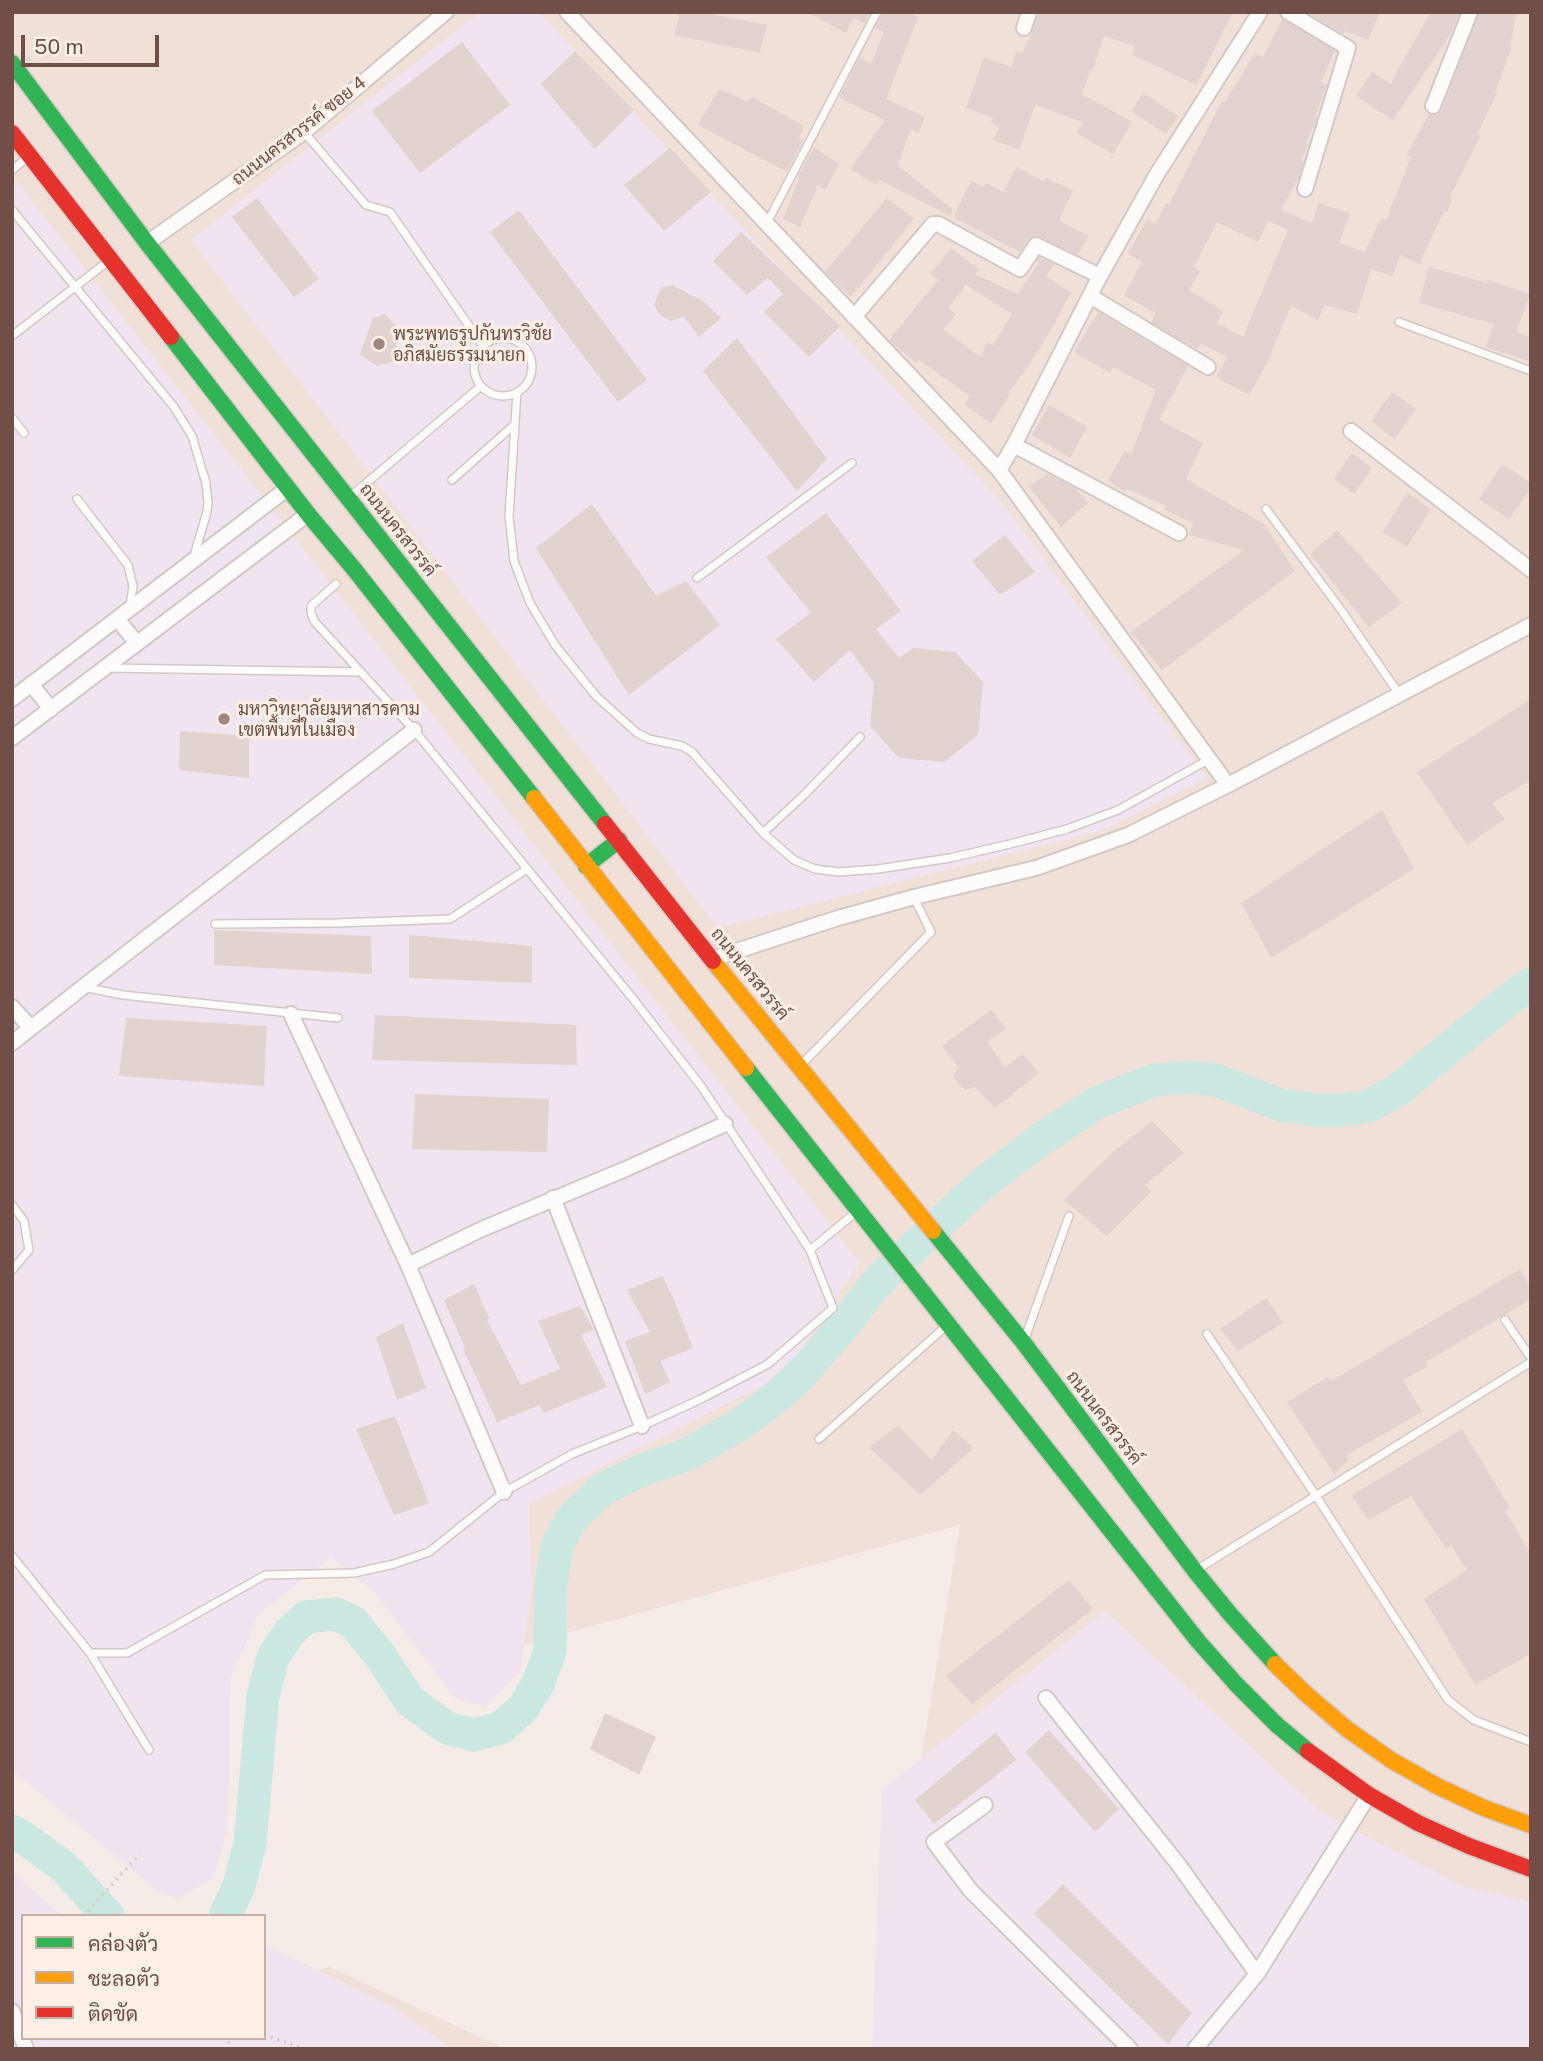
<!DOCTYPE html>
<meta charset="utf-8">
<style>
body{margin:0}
#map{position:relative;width:1543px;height:2061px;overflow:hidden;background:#f6ece7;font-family:"Public Sans",Sarabun,sans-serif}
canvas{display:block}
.frame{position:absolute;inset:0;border:14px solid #724e49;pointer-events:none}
.legend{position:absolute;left:21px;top:1914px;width:245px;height:126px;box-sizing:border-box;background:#fff0e7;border:2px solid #c7afa8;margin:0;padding:9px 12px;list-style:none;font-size:21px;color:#724e49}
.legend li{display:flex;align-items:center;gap:14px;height:35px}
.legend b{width:35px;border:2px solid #c7afa8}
.scale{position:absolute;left:21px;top:35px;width:138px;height:32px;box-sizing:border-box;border:4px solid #724e49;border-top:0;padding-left:9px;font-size:21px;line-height:24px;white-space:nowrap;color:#724e49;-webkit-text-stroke:5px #fff0e7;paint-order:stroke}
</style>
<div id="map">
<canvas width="1543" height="2061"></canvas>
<div class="frame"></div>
<ul class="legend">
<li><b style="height:9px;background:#30b455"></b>คล่องตัว</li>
<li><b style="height:9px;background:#ff9f0a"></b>ชะลอตัว</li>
<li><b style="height:9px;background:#e5322d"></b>ติดขัด</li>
</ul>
<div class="scale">50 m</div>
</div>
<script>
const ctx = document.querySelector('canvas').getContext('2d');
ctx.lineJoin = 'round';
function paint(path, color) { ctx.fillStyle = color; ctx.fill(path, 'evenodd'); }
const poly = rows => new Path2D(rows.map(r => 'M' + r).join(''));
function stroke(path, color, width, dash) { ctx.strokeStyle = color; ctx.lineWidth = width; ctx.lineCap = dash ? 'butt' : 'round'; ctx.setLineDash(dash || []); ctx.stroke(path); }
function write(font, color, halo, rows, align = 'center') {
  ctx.font = font + ' "Public Sans",Sarabun,sans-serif'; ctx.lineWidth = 6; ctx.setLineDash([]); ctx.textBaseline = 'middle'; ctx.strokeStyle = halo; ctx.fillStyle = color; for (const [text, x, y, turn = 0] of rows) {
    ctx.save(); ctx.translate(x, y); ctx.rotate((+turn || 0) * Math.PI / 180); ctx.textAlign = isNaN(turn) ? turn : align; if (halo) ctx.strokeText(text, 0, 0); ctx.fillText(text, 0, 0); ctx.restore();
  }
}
const residential = poly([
 [12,12,1531,12,1531,2049,909,1831,960,1525,457,1663,12,1244],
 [330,1967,505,2049,140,2049,264,2038,264,1984]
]);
const education = poly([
 [480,12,539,12,999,499,1207,778,1103,830,718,928,191,240],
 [12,175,860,1263,784,1375,529,1504,532,1586,520,1672,485,1706,456,1699,374,1592,331,1557,258,1615,230,1680,228,1828,213,1879,178,1898,161,1894,12,1770],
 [1105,1611,1322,1813,1465,1887,1531,1902,1531,2049,872,2049,882,1790],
 [12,1872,62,1916,23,1916,23,2038,264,2038,264,1944,396,2008,452,2049,12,2049]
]);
const river = poly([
 [12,1831,27,1840,64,1867,108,1916],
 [225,1916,239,1886,250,1843,263,1696,273,1657,289,1633,306,1617,336,1614,353,1622,379,1654,410,1701,447,1728,474,1735,501,1728,523,1708,538,1684,550,1651,551,1583,558,1544,573,1517,603,1489,640,1471,686,1455,739,1425,778,1396,806,1369,843,1326,880,1279,981,1185,1040,1140,1098,1102,1155,1080,1189,1077,1216,1080,1280,1105,1315,1110,1344,1110,1369,1106,1398,1090,1513,996,1531,984]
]);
const building = poly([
 [680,12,700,12,767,25,760,53,674,35],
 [807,12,870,12,864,23,853,18,846,33],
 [883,12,909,12,918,17,886,99,925,117,919,133,911,129,898,165,953,210,950,216,880,180,877,185,850,169,885,120,840,98,841,94,860,57,871,64,884,32,875,28],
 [1039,12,1233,12,1196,85,1131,54,1135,46,1104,36,1093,70,1091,69,1082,94,1132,122,1113,154,1076,133,1083,122,1035,105,1019,150,993,140,999,127,991,122,993,118,966,108,984,57,1011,67,1016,51,1022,53,1033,31],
 [1307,12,1380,12,1368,40,1345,31,1343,34],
 [1431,12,1460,12,1451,33,1393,120,1356,96,1372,72,1391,84,1400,66],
 [1479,12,1517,12,1510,46,1512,46,1495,93,1497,93,1477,134,1481,136,1450,196,1453,198,1447,212,1444,211,1419,264,1400,255,1393,276,1371,269,1357,314,1325,305,1318,320,1291,306,1271,353,1272,354,1249,395,1216,377,1227,357,1201,344,1197,349,1151,322,1156,313,1124,296,1142,262,1128,254,1147,219,1155,224,1166,203,1169,204,1222,101,1225,102,1255,53,1263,57,1282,19,1335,51,1321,82,1327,85,1315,116,1317,117,1314,126,1306,143,1308,145,1301,161,1303,162,1300,174,1281,210,1312,223,1319,203,1350,213,1339,243,1365,252,1381,218,1386,220,1411,157,1407,155,1429,114,1435,115,1442,110],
 [1268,221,1288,230,1243,337,1217,323,1223,311,1189,290,1200,271,1194,267,1217,222,1258,242],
 [462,42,510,105,420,173,372,111],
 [575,51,634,110,595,149,541,84],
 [719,89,747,101,752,97,804,126,799,138,803,140,787,172,698,125],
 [1143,93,1178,116,1166,134,1131,111],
 [814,147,839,164,826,190,818,185,800,227,783,219,799,179,797,178],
 [670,148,711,192,664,231,624,185],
 [1016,167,1044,181,1045,178,1073,190,1059,221,1088,236,1078,255,1036,235,1028,239,1020,252,955,218,955,213,971,181,984,187,986,183,1003,192],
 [257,198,319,279,294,297,232,217],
 [887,198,914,219,851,297,825,272],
 [519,210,647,380,618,402,490,232],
 [741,232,840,326,809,357,764,312,783,294,768,278,747,295,713,261],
 [951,248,979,269,975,274,1018,294,1039,262,1037,261,1039,257,1054,264,1046,277,1071,292,1055,323,1029,365,1008,393,1010,395,991,423,964,404,970,396,919,360,916,363,889,340,938,280,930,274],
 [966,285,1012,314,993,345,987,342,981,357,943,330,956,314,948,308],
 [1429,267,1487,283,1488,280,1530,294,1516,332,1531,337,1531,362,1486,347,1494,324,1419,303],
 [672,285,697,298,699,298,721,318,699,337,684,316,671,321,661,316,654,305,661,288],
 [1098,312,1188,366,1159,420,1203,443,1186,479,1264,524,1295,571,1162,670,1131,632,1244,550,1189,535,1193,523,1164,510,1166,506,1127,489,1126,492,1108,481,1125,451,1131,454,1156,390,1113,367,1110,373,1074,352],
 [385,314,396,326,397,361,377,366,360,355,373,318],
 [737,338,827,459,797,491,703,371],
 [1392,392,1416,409,1394,439,1371,421],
 [1049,405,1087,427,1070,458,1032,435],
 [1352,453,1372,468,1354,494,1334,479],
 [1502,464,1531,483,1531,488,1509,519,1479,499],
 [1048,474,1075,488,1088,503,1061,527,1028,486],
 [1407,493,1431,509,1407,547,1383,532],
 [592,504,656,596,686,581,720,625,629,695,536,548],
 [826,513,901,611,876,629,899,658,913,648,955,652,983,682,978,735,944,762,899,758,870,726,874,683,850,650,814,682,776,639,811,613,766,557],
 [1337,530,1402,603,1369,627,1310,554],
 [1005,535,1035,572,1000,595,972,561],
 [1531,699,1531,780,1492,803,1505,819,1467,845,1417,772],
 [180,731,249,736,249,778,179,770],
 [1382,810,1414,869,1271,958,1241,903],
 [214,930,371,936,372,974,214,965],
 [409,935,532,946,532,983,409,978],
 [991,1010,1006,1029,987,1042,1005,1067,1023,1054,1039,1073,995,1108,975,1087,965,1090,953,1077,958,1067,942,1046],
 [375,1015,576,1025,577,1065,372,1060],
 [126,1018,267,1026,264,1086,119,1076],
 [415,1094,549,1099,547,1152,412,1149],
 [1152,1121,1184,1153,1145,1185,1151,1192,1107,1236,1064,1200,1113,1152],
 [1520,1269,1531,1290,1531,1299,1426,1362,1428,1366,1403,1380,1422,1412,1347,1455,1349,1460,1334,1474,1287,1402,1328,1377,1331,1381],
 [662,1276,672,1295,693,1348,660,1361,670,1382,645,1394,625,1341,650,1332,627,1290],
 [474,1284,489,1318,487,1320,521,1385,560,1369,538,1321,580,1306,594,1330,581,1335,607,1387,543,1413,540,1405,497,1422,463,1349,465,1348,444,1300],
 [1266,1298,1283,1323,1238,1351,1220,1329],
 [403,1323,426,1388,397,1400,376,1337],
 [395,1416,429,1503,394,1515,356,1429],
 [898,1426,932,1460,953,1430,974,1448,920,1495,869,1447],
 [1462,1429,1510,1508,1505,1511,1531,1554,1531,1654,1475,1685,1424,1599,1467,1570,1451,1545,1446,1548,1411,1496,1368,1520,1352,1495],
 [1069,1580,1093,1609,972,1704,946,1676],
 [605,1713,656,1737,639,1775,590,1749],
 [1049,1730,1119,1809,1095,1832,1025,1752],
 [996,1732,1016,1760,934,1824,915,1800],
 [1063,1884,1192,2013,1168,2044,1034,1914]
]);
const path = poly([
 [83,1916,140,1854],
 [264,2035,305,2049],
 [224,2049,232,2038]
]);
const lane = poly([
 [304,132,366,205,390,212,483,346],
 [12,170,28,157],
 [12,210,174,407,192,436,206,483,208,503,207,512,194,556],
 [767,223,877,12],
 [1399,322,1531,371],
 [12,336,107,262],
 '474 367a29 29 0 1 1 58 0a29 29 0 1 1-58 0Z',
 [517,392,509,516,514,561,530,603,555,645,596,696,637,733,649,739,682,746,692,752,763,833,794,860,815,869,839,872,878,869,950,858,1014,843,1067,829,1118,810,1208,760],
 [12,418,24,433],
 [452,480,515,424],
 [351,496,481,386],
 [77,499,128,565,133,586,130,606],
 [1266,509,1339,607,1399,694],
 [697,578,852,463],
 [336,584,311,606,311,612,314,621,414,730,634,1000,701,1086,810,1250],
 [109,668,360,672],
 [763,833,804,795,860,737],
 [215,924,336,923,450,919,527,869],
 [83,987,123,995,338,1018],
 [802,1064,931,932,914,898],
 [12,1205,24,1221,29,1250,12,1270],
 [1505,1320,1531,1358],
 [1207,1334,1316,1496,1448,1700,1474,1720,1531,1742],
 [1025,1338,1069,1216],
 [819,1439,944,1328],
 [12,1556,90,1653,127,1653,265,1575,354,1573,394,1564,429,1552,504,1492,572,1454,642,1426,701,1399,768,1364,833,1308,810,1250,855,1213],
 [1198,1569,1531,1362],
 [90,1653,149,1750]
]);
const street = poly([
 [567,12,999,470,1014,445,1100,276,1157,174,1260,12],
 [1288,12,1348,48,1305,189],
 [1024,28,1029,12],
 [1433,106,1470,12],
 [147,243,304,132,446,12],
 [1090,296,1208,367],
 [854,317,933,224,938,224,1020,269,1036,245,1100,276],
 [1351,431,1531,570],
 [1014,445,1179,533],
 [999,470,1228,785],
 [117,619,137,643],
 [31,684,51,709],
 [12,699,288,488],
 [12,738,308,514],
 [712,959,838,918,914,897,1036,868,1128,835,1228,785,1531,625],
 [12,1007,31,1028],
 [291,1014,408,1265],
 [12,1043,83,987,414,730],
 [553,1198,642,1426],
 [504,1492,408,1265,482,1229,628,1168,725,1124],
 [1046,1698,1178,1864,1257,1974],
 [985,1805,934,1842,971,1891,1130,2049],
 [12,2011,26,2049],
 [1195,2049,1257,1974,1369,1795]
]);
const fast = poly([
 [12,63,147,243,605,824],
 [171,337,308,514,354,569,534,798],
 [586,866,619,840],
 [746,1068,1198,1641,1236,1684,1277,1725,1308,1751],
 [933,1231,1023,1342,1195,1571,1230,1614,1275,1664]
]);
const slow = poly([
 [534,798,746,1068],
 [713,961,933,1231],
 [1275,1664,1306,1694,1347,1729,1391,1760,1437,1786,1484,1808,1531,1825]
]);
const jam = poly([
 [12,133,171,337],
 [605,824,713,961],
 [1308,1751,1369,1795,1418,1823,1469,1846,1531,1869]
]);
const markers = [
 [379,344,7,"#a08580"],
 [224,719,7,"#a08580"]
];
const streetNames = [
 ["ถนนนครสวรรค์ ซอย 4",299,131,-38],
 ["ถนนนครสวรรค์",398,530,52],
 ["ถนนนครสวรรค์",750,974,51],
 ["ถนนนครสวรรค์",1104,1418,53]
];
const poiNames = [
 ["พระพุทธรูปกันทรวิชัย",393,334],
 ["อภิสมัยธรรมนายก",393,355],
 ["มหาวิทยาลัยมหาสารคาม",238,709],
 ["เขตพื้นที่ในเมือง",238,730]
];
paint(residential, '#f1e0d7');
paint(education, '#efe4f0');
stroke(river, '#cae7e2', 33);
paint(building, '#e2d3cf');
stroke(lane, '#d4c8c5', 10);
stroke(street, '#d4c8c5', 18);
stroke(fast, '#d5c7c4', 19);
stroke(slow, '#d5c7c4', 19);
stroke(jam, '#d5c7c4', 19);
stroke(path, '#d6cbc9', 3.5, [2, 5]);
stroke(lane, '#fefcfb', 7);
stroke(street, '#fefcfb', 14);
stroke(fast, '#30b455', 16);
stroke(slow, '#ff9f0a', 16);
stroke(jam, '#e5322d', 16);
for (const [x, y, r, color] of markers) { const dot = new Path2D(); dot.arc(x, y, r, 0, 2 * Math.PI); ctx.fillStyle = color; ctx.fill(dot); stroke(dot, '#fff0e7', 2.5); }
write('18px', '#724e49', '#fff0e7', streetNames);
write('18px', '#724e49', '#fff0e7', poiNames, 'left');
</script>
